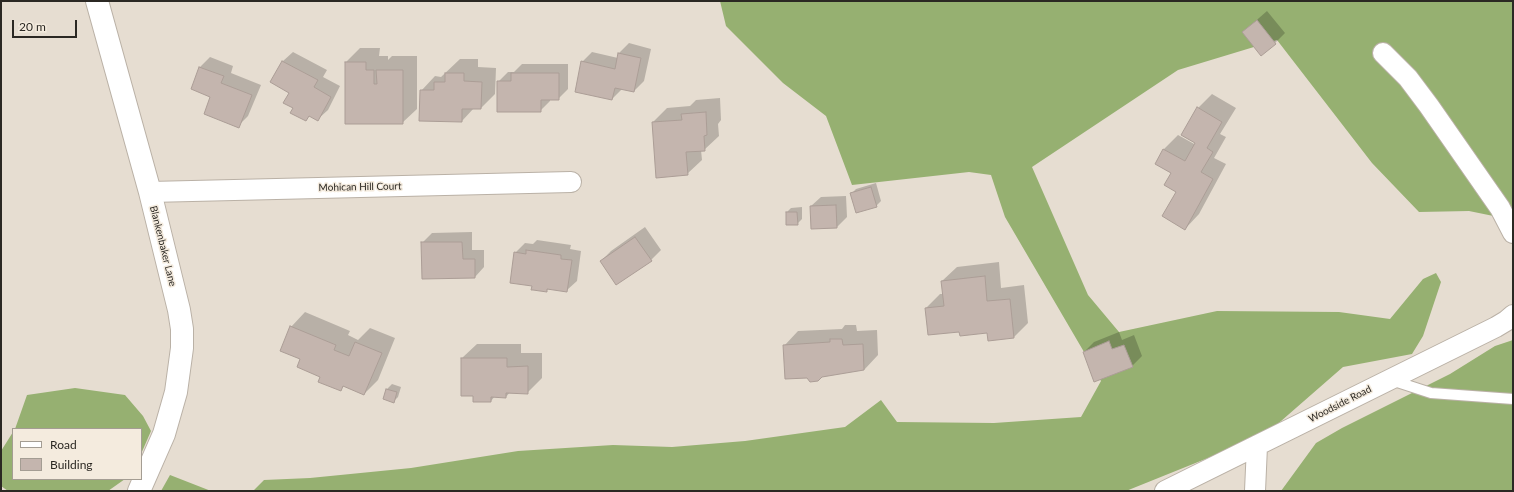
<!DOCTYPE html>
<style>
body{margin:0}
#map{position:relative;width:1514px;height:492px;overflow:hidden;background:#e6ddd1;font-family:Lato,sans-serif}
canvas{display:block}
.frame{position:absolute;inset:0;border:2px solid #2b2823;pointer-events:none}
.legend{position:absolute;left:12px;top:428px;width:130px;height:52px;box-sizing:border-box;background:#f4ebde;border:1px solid #a49d93;margin:0;padding:5px 7px;list-style:none;font-size:12px;color:#2b2823}
.legend li{display:flex;align-items:center;gap:8px;height:20px}
.legend b{width:20px;border:1px solid #a49d93}
.scale{position:absolute;left:12px;top:20px;width:65px;height:18px;box-sizing:border-box;border:2px solid #2b2823;border-top:0;padding-left:5px;font-size:12px;line-height:14px;white-space:nowrap;color:#2b2823;-webkit-text-stroke:3px #f4ebde;paint-order:stroke}
</style>
<div id="map">
<canvas width="1514" height="492"></canvas>
<div class="frame"></div>
<ul class="legend">
<li><b style="height:5px;background:#fff"></b>Road</li>
<li><b style="height:11px;background:#c4b5ae"></b>Building</li>
</ul>
<div class="scale">20 m</div>
</div>
<script>
const ctx = document.querySelector('canvas').getContext('2d');
ctx.lineJoin = 'round';
function paint(path, color) { ctx.fillStyle = color; ctx.fill(path, 'evenodd'); }
const poly = rows => new Path2D(rows.map(r => 'M' + r).join(''));
function stroke(path, color, width, dash) { ctx.strokeStyle = color; ctx.lineWidth = width; ctx.lineCap = dash ? 'butt' : 'round'; ctx.setLineDash(dash || []); ctx.stroke(path); }
function write(font, color, halo, rows, align = 'center') {
  ctx.font = font + ' Lato,sans-serif'; ctx.lineWidth = 3; ctx.setLineDash([]); ctx.textBaseline = 'middle'; ctx.strokeStyle = halo; ctx.fillStyle = color; for (const [text, x, y, turn = 0] of rows) {
    ctx.save(); ctx.translate(x, y); ctx.rotate((+turn || 0) * Math.PI / 180); ctx.textAlign = isNaN(turn) ? turn : align; if (halo) ctx.strokeText(text, 0, 0); ctx.fillText(text, 0, 0); ctx.restore();
  }
}
const forest = poly([
 [720,1,1513,1,1513,220,1469,211,1419,212,1372,163,1277,40,1178,70,1032,167,1088,295,1119,332,1217,311,1339,312,1390,319,1423,279,1436,273,1441,282,1423,336,1412,354,1343,367,1265,435,1126,491,253,491,264,480,310,478,411,468,518,451,613,445,672,447,745,441,845,427,881,400,897,422,994,423,1081,417,1101,381,1005,217,991,175,969,172,852,185,826,116,783,83,726,26],
 [1513,340,1513,491,1281,491,1316,443,1342,428,1450,374,1495,346],
 [75,388,125,395,143,416,151,431,141,454,141,429,15,429,27,395],
 [13,432,13,479,125,479,108,491,8,491,1,486,1,451],
 [170,475,211,491,161,491]
]);
const shadow = poly([
 [1267,11,1285,33,1275,43,1243,32],
 [629,43,651,49,644,81,634,91,622,89,612,99,582,62,592,52,618,58,619,53],
 [360,48,380,48,379,56,388,56,388,60,392,56,417,56,417,109,402,123,346,62],
 [293,52,327,70,323,77,340,86,328,110,318,119,310,115,306,120,294,107,283,61],
 [210,57,233,66,231,73,261,85,248,116,238,126,212,96,192,88,200,67],
 [460,59,478,59,478,67,496,68,495,94,481,108,474,108,462,121,421,91,435,76,441,77],
 [522,64,568,64,568,89,558,99,550,99,550,101,540,111,498,82,508,72,514,72],
 [1212,94,1236,108,1220,134,1226,137,1214,158,1226,164,1199,214,1185,229,1172,173,1156,164,1164,149,1178,135,1196,145,1198,108],
 [720,98,721,120,718,124,719,136,704,150,701,150,702,160,687,174,653,122,667,108,690,106,696,100],
 [876,183,881,201,876,206,851,194,856,189],
 [846,196,847,217,837,227,811,206,821,197],
 [802,207,802,219,797,224,787,212,791,208],
 [645,227,661,250,651,260,616,284,601,261,611,251],
 [472,232,472,250,484,250,484,267,475,277,422,243,432,233],
 [537,240,571,245,570,249,581,251,577,281,567,290,549,288,546,291,533,285,515,253,525,243,533,244],
 [999,262,1001,288,1024,285,1028,323,1014,337,989,340,988,332,960,331,926,308,940,294,944,294,942,281,957,267],
 [305,312,350,331,348,335,358,340,370,328,395,338,378,380,364,394,344,386,340,390,321,376,301,358,291,327],
 [845,325,856,325,857,331,877,330,878,355,864,370,784,346,798,331,842,329],
 [1119,332,1122,340,1134,335,1142,356,1132,366,1084,352,1094,342],
 [477,344,521,344,521,353,542,353,542,378,527,393,510,392,506,397,495,396,491,401,474,395,462,395,462,358],
 [392,384,401,387,398,397,394,401,384,399,387,389]
]);
const building = poly([
 [1257,20,1276,44,1261,56,1242,32,1257,20],
 [618,53,641,58,634,92,615,88,612,100,575,92,581,61,615,69,618,53],
 [282,61,318,80,314,87,331,97,318,121,309,116,306,121,290,113,293,108,283,103,289,93,270,82,282,61],
 [345,62,366,62,366,70,374,70,374,84,377,84,376,70,403,70,403,124,345,124,345,62],
 [199,67,224,76,221,83,252,95,239,128,204,114,210,97,191,89,199,67],
 [445,73,464,73,464,81,482,82,481,109,462,109,462,122,419,121,420,90,434,90,434,82,445,82,445,73],
 [511,73,559,73,559,100,541,100,541,112,497,112,497,81,511,81,511,73],
 [1197,107,1222,122,1207,148,1213,152,1201,172,1213,179,1185,230,1162,216,1176,192,1164,185,1171,173,1155,164,1163,149,1185,161,1195,143,1181,135,1197,107],
 [706,112,707,135,704,136,705,151,686,152,688,175,656,178,652,122,682,120,681,114,706,112],
 [871,187,877,207,856,213,850,193,871,187],
 [836,205,837,228,811,229,810,206,836,205],
 [786,212,797,212,798,225,786,225,786,212],
 [635,237,652,261,616,285,600,261,635,237],
 [421,242,462,242,463,259,475,259,475,278,422,279,421,242],
 [526,250,561,255,561,259,572,260,567,292,547,289,547,292,533,290,531,290,532,286,510,283,514,252,526,254,526,250],
 [985,276,987,301,1010,299,1014,338,988,341,987,333,960,336,959,332,928,335,925,308,944,306,941,281,985,276],
 [290,326,336,345,334,350,349,356,355,342,382,353,364,395,343,386,341,391,318,382,320,377,297,367,300,359,280,351,290,326],
 [830,339,842,339,843,345,863,344,864,370,822,377,818,381,810,382,807,378,785,379,783,345,830,342,830,339],
 [1109,341,1112,349,1124,345,1133,367,1094,382,1083,352,1109,341],
 [461,358,507,358,507,367,528,366,528,394,506,393,506,398,491,397,491,402,473,402,473,396,461,396,461,358],
 [386,389,397,392,394,403,383,399,386,389]
]);
const service = poly([
 [1391,380,1431,393,1513,399]
]);
const minor = poly([
 [1383,53,1408,78,1429,106,1500,208,1513,233],
 [150,192,571,182],
 [1165,491,1496,327,1506,321,1513,315],
 [1255,491,1257,446]
]);
const tertiary = poly([
 [97,1,150,192,179,310,182,329,182,348,176,392,164,434,139,491]
]);
const streetNames = [
 ["Mohican Hill Court",360,187,-1],
 ["Blankenbaker Lane",163,246,76],
 ["Woodside Road",1340,404,-27]
];
paint(forest, '#96b071');
paint(shadow, '#0003');
paint(building, '#c4b5ae');
stroke(building, '#ab9d96', 1);
stroke(service, '#bab1a6', 12);
stroke(minor, '#bab1a6', 22);
stroke(tertiary, '#bab1a6', 24);
stroke(service, '#fff', 10);
stroke(minor, '#fff', 20);
stroke(tertiary, '#fff', 22);
write('10px', '#2b2823', '#f4ebde', streetNames);
</script>
